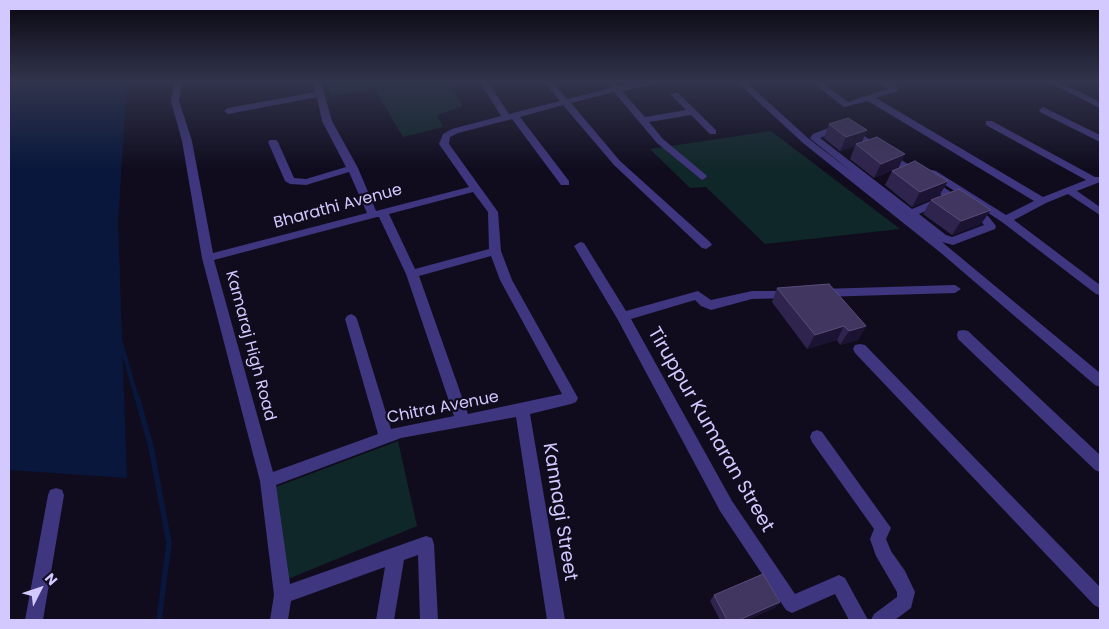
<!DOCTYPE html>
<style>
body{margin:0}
#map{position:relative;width:1109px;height:629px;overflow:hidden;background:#100c1e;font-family:Poppins,sans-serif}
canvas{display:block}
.frame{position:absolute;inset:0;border:10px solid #d3c9ff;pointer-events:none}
.north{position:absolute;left:15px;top:564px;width:50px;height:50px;-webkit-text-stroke:4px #100c1e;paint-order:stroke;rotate:49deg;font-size:14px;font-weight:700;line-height:20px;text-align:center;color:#d3c9ff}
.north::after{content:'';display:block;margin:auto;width:18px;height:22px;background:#d3c9ff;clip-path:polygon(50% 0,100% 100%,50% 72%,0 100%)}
</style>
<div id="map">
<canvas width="1109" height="629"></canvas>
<div class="frame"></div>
<div class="north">N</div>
</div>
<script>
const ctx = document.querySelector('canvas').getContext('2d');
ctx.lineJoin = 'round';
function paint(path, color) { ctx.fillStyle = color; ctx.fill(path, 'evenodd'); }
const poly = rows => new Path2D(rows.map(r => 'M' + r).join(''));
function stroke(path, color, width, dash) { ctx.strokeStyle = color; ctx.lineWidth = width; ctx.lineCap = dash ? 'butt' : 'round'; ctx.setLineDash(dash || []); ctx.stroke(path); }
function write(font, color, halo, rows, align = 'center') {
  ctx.font = font + ' Poppins,sans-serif'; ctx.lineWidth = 4.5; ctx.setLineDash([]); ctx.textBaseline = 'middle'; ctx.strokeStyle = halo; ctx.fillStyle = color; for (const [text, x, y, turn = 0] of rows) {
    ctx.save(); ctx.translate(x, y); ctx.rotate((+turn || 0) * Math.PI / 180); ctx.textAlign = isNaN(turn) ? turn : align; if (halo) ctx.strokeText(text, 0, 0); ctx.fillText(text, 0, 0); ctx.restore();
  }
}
const green = poly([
 [327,82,448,82,463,106,437,115,443,127,403,137,374,88,331,96],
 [771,131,900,229,765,244,706,187,690,188,650,149],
 [398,441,417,526,288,579,273,488]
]);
const water = poly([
 [9,82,127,82,118,223,127,478,9,470]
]);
const streamFar1 = poly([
 [121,343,137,399]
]);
const stream = poly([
 [137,397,151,447,169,543,159,620]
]);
const minor = poly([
 [174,82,182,82,179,101,192,141,213,253,367,213,349,172,306,185,290,184,285,181,268,142,270,140,276,140,278,142,294,178,306,179,346,167,322,121,317,97,228,114,224,111,228,108,315,92,313,82,321,82,332,121,358,168,376,211,469,187,439,144,443,134,452,129,501,116,480,82,488,82,509,114,560,101,544,82,553,82,567,99,611,88,610,85,614,82,619,86,643,82,666,82,622,91,645,117,686,110,670,94,677,92,716,130,716,134,710,134,691,115,649,122,663,139,706,175,707,177,702,180,657,143,614,92,571,103,620,161,710,242,712,245,706,249,702,248,614,165,563,105,520,117,569,181,569,185,561,185,512,119,458,133,450,137,449,144,498,212,501,251,512,280,578,398,576,402,571,404,530,414,565,620,547,620,516,417,401,438,276,485,290,584,426,536,432,538,434,544,438,620,420,620,418,555,404,560,394,620,376,620,385,567,291,601,288,620,270,620,274,595,260,481,202,258,182,141,171,101,174,82],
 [473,192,488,212,489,249,415,269,389,214,473,192],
 [377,217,379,217,406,274,454,416,391,429,357,319,355,316,351,314,347,316,345,319,378,434,273,472,214,260,377,217],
 [491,256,500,280,562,394,468,414,419,276,491,256],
 [737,82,746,82,809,139,852,172,812,140,810,138,813,134,839,124,849,126,988,216,996,226,995,229,953,245,942,242,1100,373,1100,387,1095,385,941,253,803,143,737,82],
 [840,130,843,130,946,198,938,198,912,209,820,138,840,130],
 [946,198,980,220,984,225,952,237,946,235,919,214,946,202,946,198],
 [812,82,822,82,848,102,887,89,878,82,889,82,897,87,897,91,876,98,1043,197,1086,180,986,125,986,121,992,121,1095,177,1100,177,1100,182,1077,191,1100,207,1100,215,1068,194,1046,203,1014,220,1100,285,1100,295,1096,294,1002,222,927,173,932,170,936,171,1006,215,1034,201,868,101,844,107,812,82],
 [1048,82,1059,82,1100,102,1100,108,1048,82],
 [1043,107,1100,135,1100,142,1040,112,1039,110,1043,107],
 [580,242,584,243,626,311,698,291,711,300,752,291,796,291,798,294,792,298,752,299,711,310,701,306,695,300,631,319,732,501,795,594,839,575,845,578,868,620,849,620,835,594,792,613,786,610,720,511,618,320,574,246,580,242],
 [955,285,961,289,955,293,820,297,814,293,820,289,955,285],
 [963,330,968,331,1100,455,1100,472,1095,470,958,339,957,335,958,331,963,330],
 [860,344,865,345,1100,587,1100,608,1094,605,855,353,853,349,855,345,860,344],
 [817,430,822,432,891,528,886,539,891,551,905,571,915,592,911,608,895,620,871,620,874,614,897,597,897,592,876,556,870,539,874,529,812,442,810,437,812,432,817,430],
 [56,488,62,490,64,495,43,620,25,620,48,495,50,490,56,488]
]);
const wall = poly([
 [829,124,867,130,862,142,898,168,948,181,939,196,912,207,885,185,892,171,894,170,874,178,850,159,855,146,840,151,824,138],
 [931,200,981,224,952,235,923,214],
 [777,288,866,326,858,340,840,345,837,340,807,349,772,302],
 [714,595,780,602,774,608,747,620,720,620,710,601]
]);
const shadedWall = poly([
 [867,130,861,144,856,144,855,146,840,151,846,137],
 [905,154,898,169,874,178,881,164],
 [948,181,939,196,912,207,920,192],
 [991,210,981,224,952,235,961,221],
 [844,326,837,340,807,349,815,335],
 [866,326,858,340,840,345,849,331],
 [780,602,774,608,747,620,739,620]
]);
const building = poly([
 [848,118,867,130,846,137,829,124,848,118],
 [877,137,905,154,881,164,856,144,877,137],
 [915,161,948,181,920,192,892,171,915,161],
 [959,189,991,210,961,221,931,200,959,189],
 [829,284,866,326,849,331,844,326,815,335,777,288,829,284],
 [763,574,780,602,739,620,727,620,714,595,763,574]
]);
const streetNames = [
 ["Bharathi Avenue",338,207,-15],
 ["Kamaraj High Road",250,346,75],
 ["Chitra Avenue",443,408,-11]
];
const nearStreetnames = [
 ["Tiruppur Kumaran Street",710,430,60],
 ["Kannagi Street",559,512,81]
];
paint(green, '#0f2728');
paint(water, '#08173b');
stroke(streamFar1, '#08173b', 4.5);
stroke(stream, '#08173b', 5.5);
paint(minor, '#3e367e');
paint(wall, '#2f244d');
paint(shadedWall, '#1b1332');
paint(building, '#413660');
stroke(building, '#584d79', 1);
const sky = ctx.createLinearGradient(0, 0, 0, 170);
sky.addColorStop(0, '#090710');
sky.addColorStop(0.48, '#31344c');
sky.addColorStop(1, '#31344c00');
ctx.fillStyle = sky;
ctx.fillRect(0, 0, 1109, 170);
write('16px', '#d3c9ff', '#100c1e', streetNames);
write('19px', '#d3c9ff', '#100c1e', nearStreetnames);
</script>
